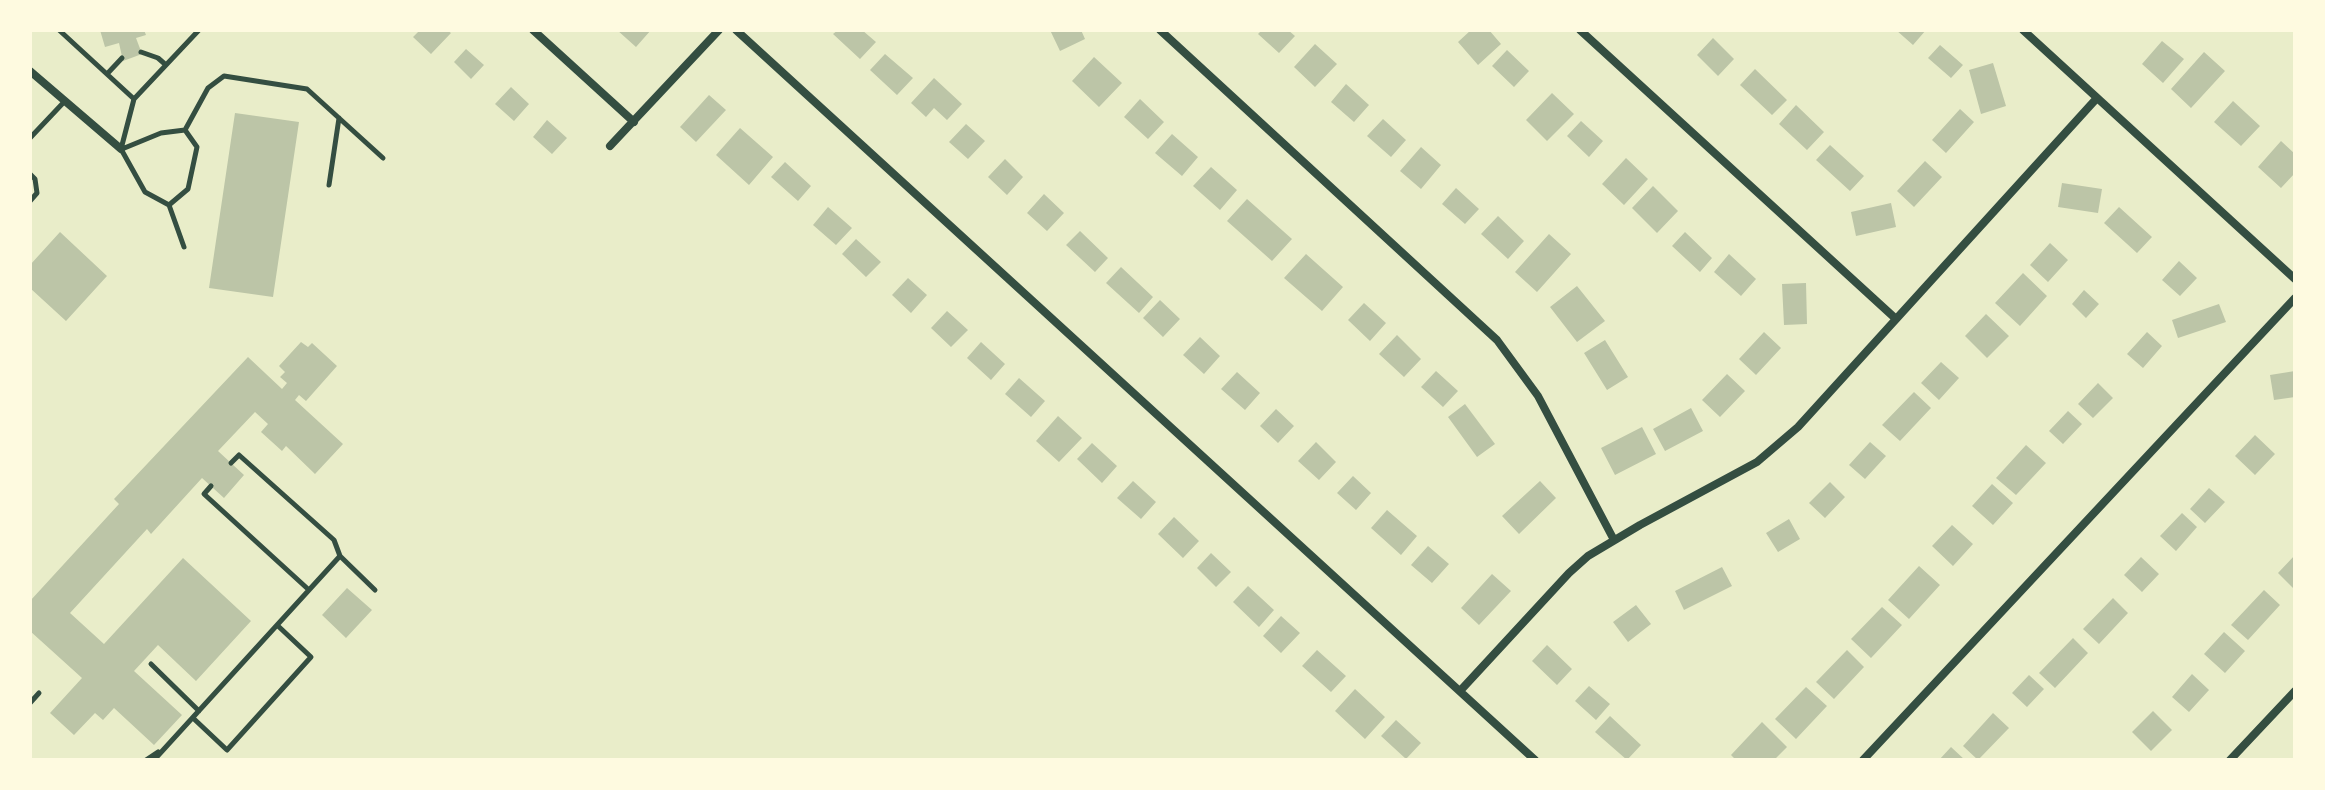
<!DOCTYPE html>
<style>
body{margin:0}
#map{position:relative;width:2325px;height:790px;overflow:hidden;background:#e9edc9;font-family:"Alegreya Sans",sans-serif}
canvas{display:block}
.frame{position:absolute;inset:0;border:32px solid #fefae0;pointer-events:none}
</style>
<div id="map">
<canvas width="2325" height="790"></canvas>
<div class="frame"></div>
</div>
<script>
const ctx = document.querySelector('canvas').getContext('2d');
ctx.lineJoin = 'round';
function paint(path, color) { ctx.fillStyle = color; ctx.fill(path, 'evenodd'); }
const poly = rows => new Path2D(rows.map(r => 'M' + r).join(''));
function stroke(path, color, width, dash) { ctx.strokeStyle = color; ctx.lineWidth = width; ctx.lineCap = dash ? 'butt' : 'round'; ctx.setLineDash(dash || []); ctx.stroke(path); }
const building = poly([
 [100,30,144,30,146,35,136,38,142,54,123,61,119,43,105,47],
 [420,30,447,30,451,33,431,54,413,37],
 [617,30,651,30,636,47],
 [838,30,862,30,876,42,860,59,833,34],
 [1050,30,1081,30,1085,39,1060,51],
 [1262,30,1288,30,1295,36,1279,53,1258,34],
 [1471,30,1489,30,1501,44,1478,65,1458,42],
 [1896,30,1926,30,1913,45],
 [1713,38,1734,59,1718,76,1697,55],
 [2162,41,2184,59,2163,83,2142,64],
 [1315,44,1337,64,1315,87,1294,67],
 [1940,45,1963,65,1951,78,1928,58],
 [466,49,484,65,471,79,454,62],
 [1507,50,1529,71,1514,87,1492,66],
 [2204,52,2225,71,2191,108,2171,89],
 [885,54,913,78,897,95,870,70],
 [1094,57,1122,83,1099,107,1072,81],
 [1993,63,2006,106,1981,114,1969,70],
 [1755,69,1787,100,1772,115,1740,85],
 [934,78,962,104,947,120,934,108,926,117,911,103],
 [1346,84,1369,105,1354,122,1331,102],
 [511,87,529,104,514,121,495,104],
 [1552,93,1574,114,1547,141,1526,120],
 [709,95,726,110,696,142,680,127],
 [1140,99,1164,122,1148,139,1124,117],
 [2233,101,2260,126,2241,146,2214,122],
 [1796,105,1824,132,1807,150,1779,124],
 [1960,109,1974,122,1946,153,1932,140],
 [235,113,299,122,273,297,209,288],
 [1383,119,1406,140,1391,157,1367,136],
 [547,120,567,138,552,154,533,137],
 [1581,121,1603,141,1589,157,1567,136],
 [966,124,985,141,968,159,949,142],
 [740,128,773,157,749,185,716,155],
 [1172,134,1198,157,1182,176,1155,153],
 [2281,141,2295,154,2295,173,2281,188,2258,167],
 [1830,145,1864,176,1850,191,1816,160],
 [1421,147,1441,165,1421,189,1400,171],
 [1626,158,1648,179,1624,205,1602,184],
 [1005,159,1023,177,1007,195,988,177],
 [1925,161,1942,177,1914,207,1897,191],
 [785,162,811,186,798,201,771,177],
 [1211,167,1237,190,1220,210,1193,186],
 [2062,183,2102,189,2098,213,2058,207],
 [1653,186,1678,211,1657,233,1632,208],
 [1456,188,1479,209,1465,224,1442,204],
 [1044,194,1064,213,1047,231,1027,213],
 [1247,199,1292,239,1272,261,1227,221],
 [1891,203,1896,227,1856,236,1851,212],
 [828,207,852,228,836,245,813,225],
 [2119,207,2152,237,2137,253,2104,223],
 [1498,216,1524,241,1508,259,1481,234],
 [1080,231,1108,258,1095,272,1066,245],
 [60,232,107,276,66,321,30,288,30,265],
 [1685,232,1712,258,1700,272,1672,246],
 [1549,234,1571,254,1537,292,1515,272],
 [856,239,881,262,866,277,842,254],
 [2050,243,2068,260,2048,282,2030,265],
 [1306,254,1343,287,1322,311,1284,278],
 [1729,254,1756,279,1741,296,1714,272],
 [2179,261,2197,278,2180,296,2162,280],
 [1121,267,1153,297,1139,313,1106,283],
 [2023,273,2047,296,2020,326,1995,303],
 [908,278,927,295,911,313,892,295],
 [1806,283,1807,324,1784,325,1782,284],
 [1577,286,1605,321,1577,342,1550,307],
 [2084,290,2099,304,2086,318,2072,304],
 [1160,300,1180,319,1163,337,1143,318],
 [1364,303,1386,323,1370,341,1348,320],
 [2219,304,2226,322,2178,338,2172,320],
 [947,311,968,330,951,347,931,328],
 [1986,314,2009,336,1987,358,1965,336],
 [1764,332,1781,348,1756,375,1739,359],
 [2147,332,2162,346,2143,368,2127,354],
 [1397,335,1421,359,1404,377,1379,354],
 [1200,337,1220,356,1204,374,1183,355],
 [1605,340,1628,377,1607,390,1584,353],
 [301,342,308,347,312,343,337,366,306,401,299,395,295,400,343,444,315,474,286,446,282,451,261,432,268,424,255,412,218,451,244,475,224,498,202,478,151,534,147,529,70,613,104,644,183,558,251,621,196,681,158,645,134,671,182,715,154,745,114,708,103,720,95,713,74,735,50,713,82,678,30,631,30,601,119,504,114,499,248,357,282,389,287,383,280,377,285,372,279,366],
 [981,342,1005,364,991,380,967,358],
 [1941,362,1959,378,1939,400,1921,383],
 [1436,371,1458,391,1443,407,1421,387],
 [2295,371,2295,397,2274,400,2270,375],
 [1237,372,1260,393,1245,410,1221,389],
 [1727,374,1745,391,1720,417,1702,400],
 [1019,378,1045,401,1031,417,1005,394],
 [2098,383,2113,398,2093,418,2078,404],
 [1914,392,1931,408,1900,441,1882,425],
 [1465,404,1495,444,1477,457,1448,417],
 [1691,408,1703,431,1665,451,1653,429],
 [1276,409,1294,426,1278,443,1260,426],
 [2068,411,2082,424,2063,444,2049,431],
 [1058,416,1082,438,1059,462,1036,441],
 [1642,427,1656,454,1615,475,1601,448],
 [2255,435,2275,454,2255,475,2235,456],
 [1316,442,1336,462,1319,480,1298,461],
 [1870,442,1886,456,1865,479,1849,465],
 [1092,443,1117,466,1102,483,1077,459],
 [2026,445,2046,463,2016,495,1996,478],
 [1353,476,1371,493,1356,510,1337,493],
 [1133,481,1156,502,1141,519,1117,498],
 [1540,481,1556,498,1519,534,1502,516],
 [1830,482,1845,497,1825,518,1809,503],
 [1992,484,2013,503,1993,525,1972,506],
 [2209,488,2225,502,2205,523,2190,509],
 [1387,510,1417,536,1401,555,1371,528],
 [2182,513,2197,527,2176,551,2160,536],
 [1174,517,1199,541,1183,558,1158,534],
 [1789,519,1800,539,1778,552,1766,533],
 [1952,525,1973,544,1953,566,1932,546],
 [1428,546,1449,564,1432,583,1411,565],
 [1211,553,1231,572,1216,587,1197,568],
 [2295,555,2295,590,2278,573],
 [2141,557,2159,574,2142,592,2124,575],
 [1919,566,1940,585,1909,619,1888,600],
 [1722,567,1732,586,1684,610,1675,591],
 [1492,574,1511,591,1479,625,1461,608],
 [1248,586,1274,610,1259,627,1233,602],
 [347,588,372,610,346,638,322,615],
 [2264,590,2280,605,2248,640,2231,625],
 [2113,598,2128,613,2099,644,2083,629],
 [1636,605,1651,624,1628,642,1613,622],
 [1882,607,1902,625,1871,658,1851,639],
 [1281,616,1300,633,1281,653,1263,636],
 [2224,632,2245,651,2225,673,2204,654],
 [2073,638,2088,653,2055,688,2039,673],
 [1547,645,1572,669,1557,685,1532,661],
 [1317,650,1346,676,1331,692,1302,666],
 [1847,650,1864,667,1834,699,1816,682],
 [2192,674,2209,690,2189,712,2172,697],
 [2029,675,2044,689,2027,707,2012,693],
 [1589,686,1610,704,1596,720,1575,701],
 [1806,687,1827,706,1796,739,1775,719],
 [1355,689,1385,717,1365,739,1335,711],
 [2153,711,2172,730,2151,751,2132,732],
 [1993,713,2009,728,1978,760,1963,746],
 [1610,716,1641,745,1627,760,1595,732],
 [1396,720,1421,743,1406,759,1381,736],
 [1762,722,1787,747,1774,760,1736,760,1731,755],
 [1951,747,1965,760,1939,760]
]);
const service = poly([
 [59,30,134,99,121,149,145,192,169,205,188,189,197,147,185,130,161,133,122,149],
 [141,52,158,58,166,65],
 [107,74,122,58],
 [134,99,199,30],
 [185,130,208,88,224,76,307,89,383,158],
 [30,138,64,102],
 [30,174,35,179,37,193,30,201],
 [329,185,339,118],
 [169,205,184,247],
 [211,486,204,494,309,590],
 [340,556,375,590],
 [151,664,199,711],
 [30,703,39,693],
 [193,718,227,750,311,657,277,625],
 [146,760,158,752],
 [154,760,340,556,334,540,239,455,231,463]
]);
const minor = poly([
 [533,30,634,122],
 [736,30,1535,760],
 [1160,30,1497,340,1538,396,1614,540],
 [1580,30,1896,319],
 [2023,30,2295,279],
 [30,71,121,149],
 [610,146,719,30],
 [1460,691,1569,573,1588,556,1640,525,1757,462,1798,427,2097,98],
 [1863,760,2295,298],
 [2230,760,2295,691]
]);
paint(building, '#bcc5a7');
stroke(service, '#344e41', 5);
stroke(minor, '#344e41', 8);
</script>
